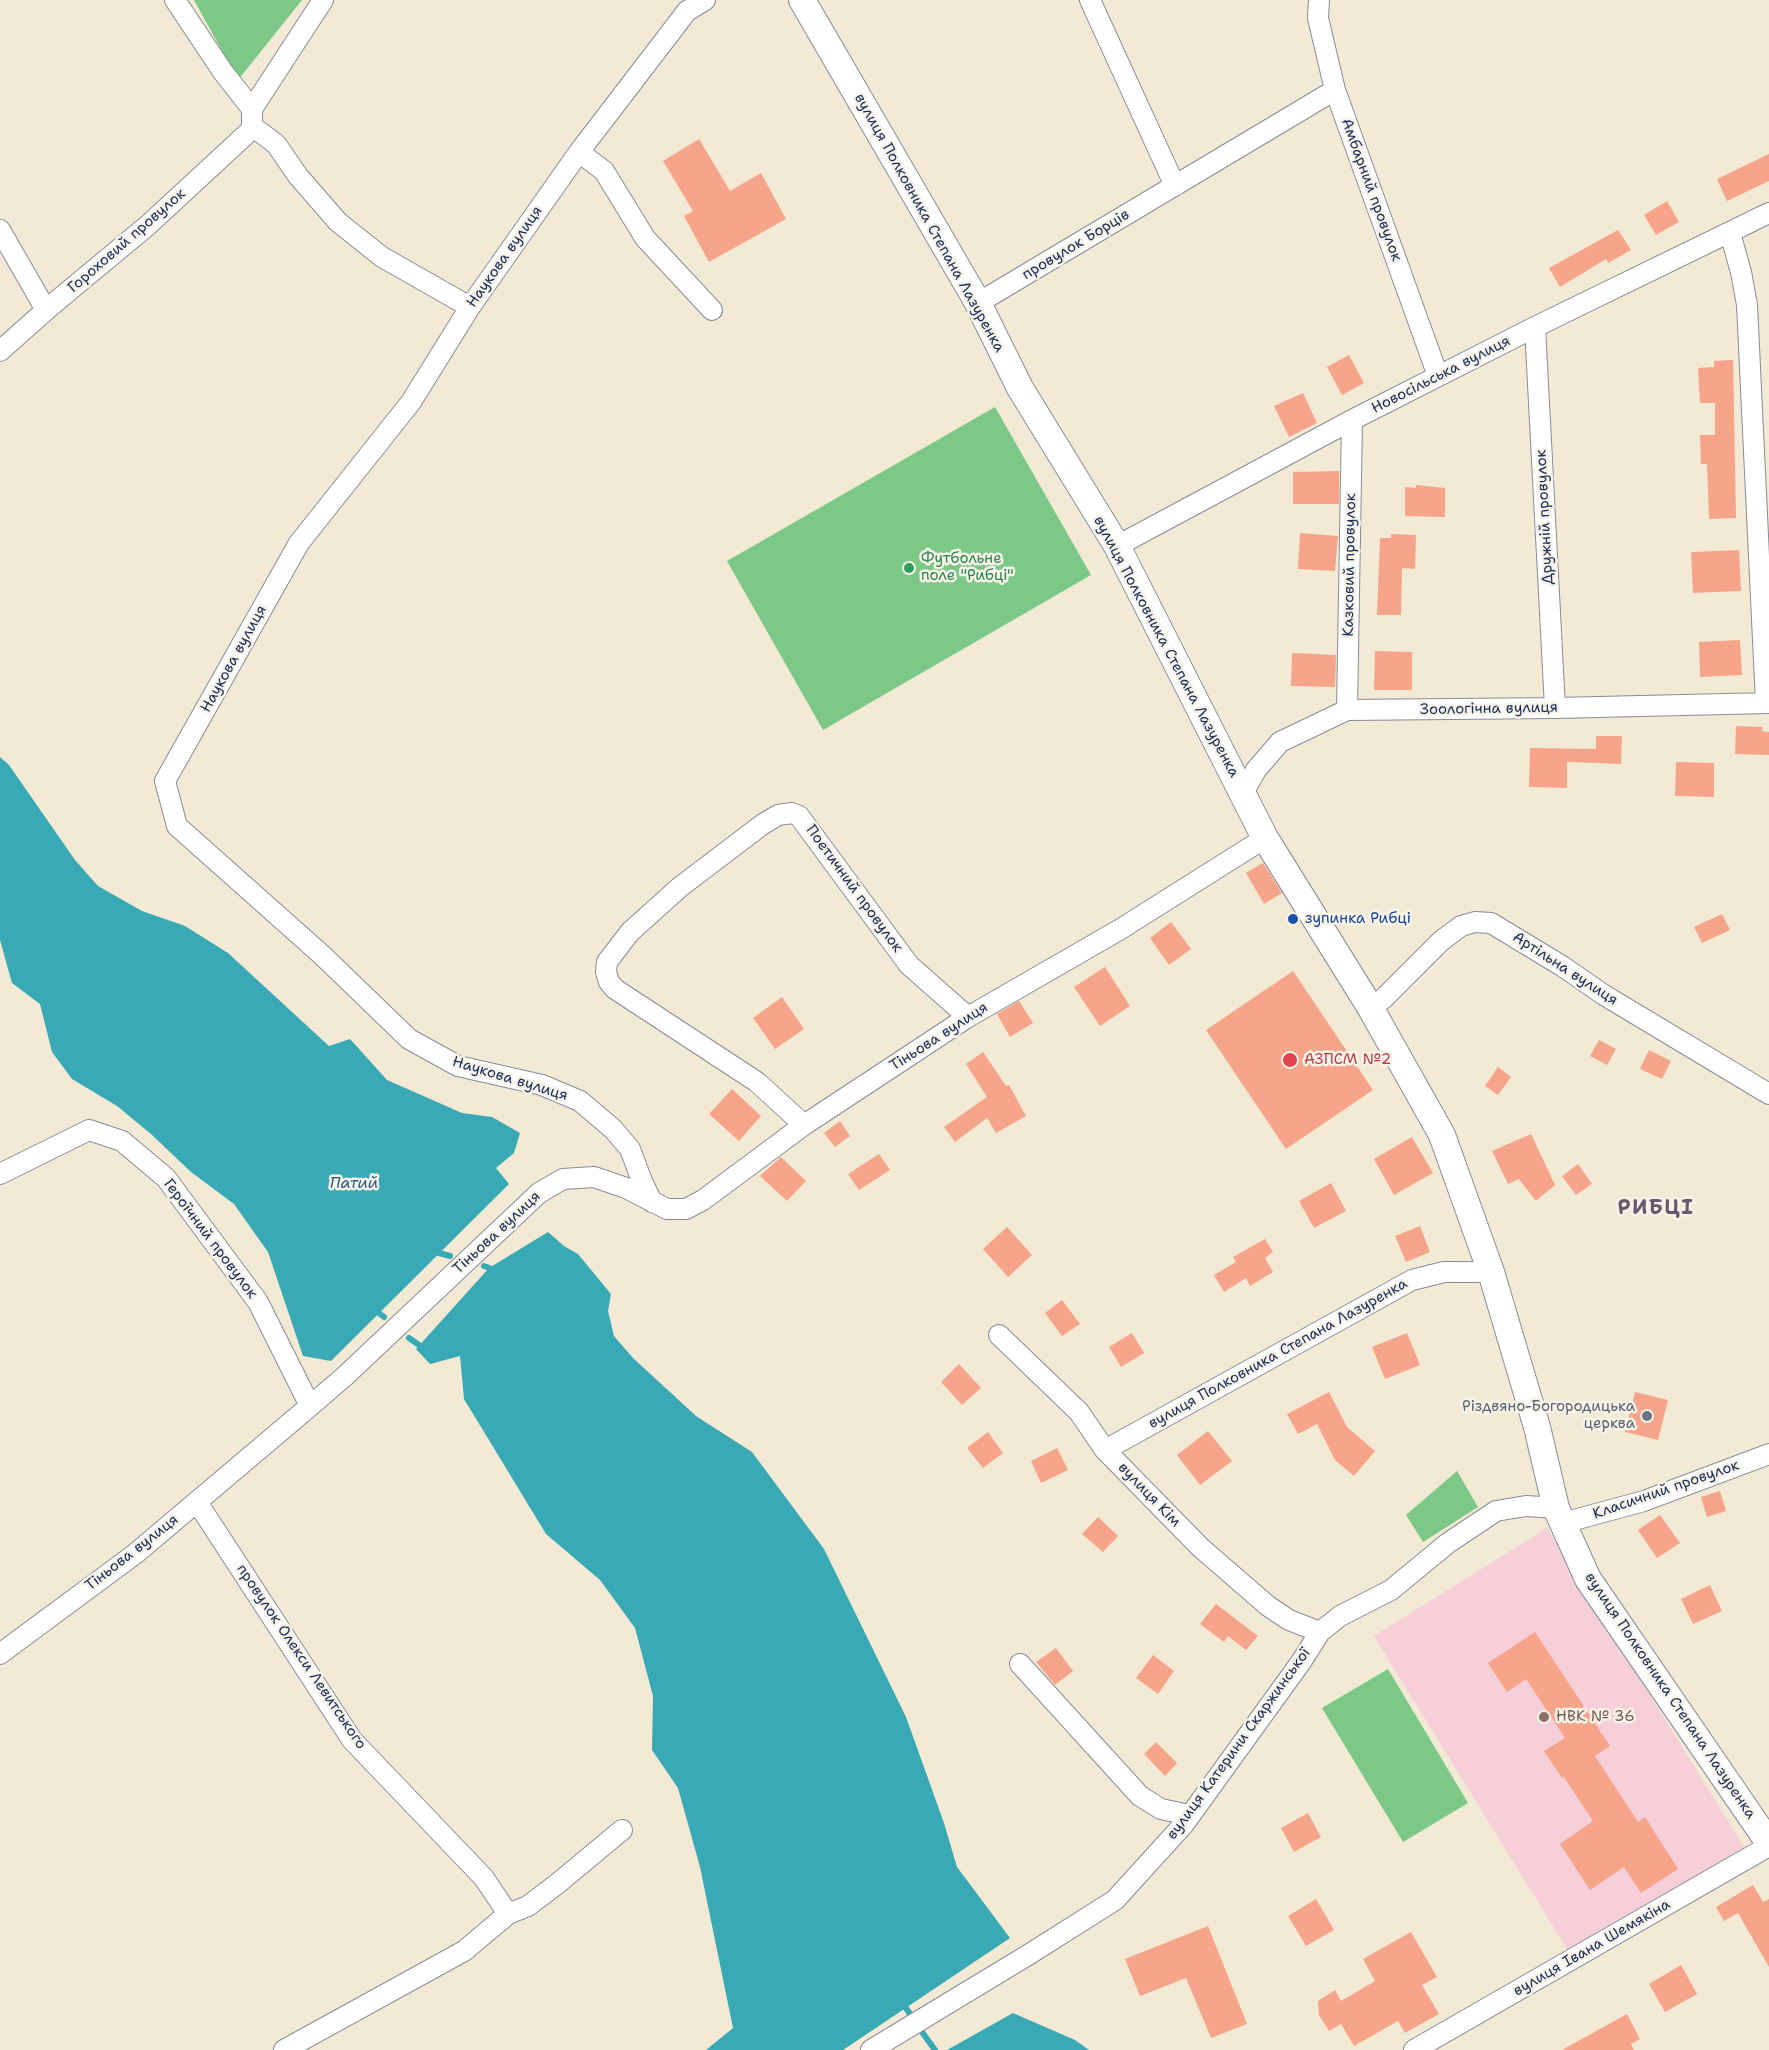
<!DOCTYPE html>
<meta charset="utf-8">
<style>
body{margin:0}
canvas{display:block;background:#f2ead4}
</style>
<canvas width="1769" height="2050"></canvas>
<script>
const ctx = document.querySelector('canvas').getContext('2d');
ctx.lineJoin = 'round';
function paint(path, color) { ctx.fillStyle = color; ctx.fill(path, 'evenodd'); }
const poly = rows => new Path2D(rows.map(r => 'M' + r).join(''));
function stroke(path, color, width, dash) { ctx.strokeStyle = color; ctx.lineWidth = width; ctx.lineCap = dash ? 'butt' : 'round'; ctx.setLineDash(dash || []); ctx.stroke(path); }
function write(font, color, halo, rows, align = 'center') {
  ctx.font = font + ' "Shantell Sans",sans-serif'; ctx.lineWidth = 5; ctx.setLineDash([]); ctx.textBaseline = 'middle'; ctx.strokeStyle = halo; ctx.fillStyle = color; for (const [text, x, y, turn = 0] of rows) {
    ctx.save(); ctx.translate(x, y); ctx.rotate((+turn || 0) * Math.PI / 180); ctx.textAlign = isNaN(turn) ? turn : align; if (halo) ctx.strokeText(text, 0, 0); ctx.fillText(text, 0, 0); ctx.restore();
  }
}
const built = poly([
 [1547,1528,1744,1847,1570,1954,1374,1636]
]);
const green = poly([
 [194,0,302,0,238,80],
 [995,407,1091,575,823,730,727,561],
 [1457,1471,1478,1507,1423,1542,1406,1515],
 [1388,1669,1468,1803,1403,1842,1322,1708]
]);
const water = poly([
 [0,757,9,765,75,860,98,886,142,911,185,926,228,953,329,1046,350,1039,387,1080,462,1113,492,1117,520,1133,514,1153,496,1168,509,1184,331,1361,303,1356,268,1252,234,1204,191,1172,151,1134,117,1106,72,1079,52,1052,40,1004,12,983,0,940],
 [548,1232,564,1246,578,1254,611,1294,608,1311,614,1336,633,1358,696,1416,752,1452,824,1549,906,1717,944,1823,957,1867,1010,1938,843,2050,706,2050,733,2028,700,1867,678,1788,652,1750,653,1696,635,1628,600,1580,546,1534,464,1399,460,1356,430,1364,416,1349,489,1268],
 [1013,2013,1075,2040,1089,2050,947,2050]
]);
const stream = poly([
 [439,1253,450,1256],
 [484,1266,489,1268],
 [379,1313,384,1317],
 [409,1338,419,1345],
 [906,2008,910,2014],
 [922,2032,935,2050]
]);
const building = poly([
 [699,139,730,191,761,173,786,219,709,262,684,216,693,211,663,161],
 [1769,154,1769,181,1727,201,1717,179],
 [1667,201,1679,222,1656,235,1644,215],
 [1618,230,1631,250,1608,263,1606,259,1560,287,1549,268],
 [1349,355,1364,383,1342,395,1327,367],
 [1733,360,1736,518,1709,519,1707,464,1701,464,1700,435,1715,435,1715,403,1700,403,1698,368,1714,367,1714,361],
 [1303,393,1317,423,1289,437,1274,406],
 [1339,471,1339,504,1293,504,1293,472],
 [1416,485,1445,488,1445,517,1405,516,1405,487,1416,488],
 [1300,533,1338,536,1335,571,1298,569],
 [1391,534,1416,535,1415,569,1402,568,1401,615,1377,615,1380,538,1391,538],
 [1739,550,1741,591,1693,593,1691,552],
 [1740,640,1742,675,1700,677,1699,642],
 [1375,651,1412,652,1412,690,1374,690],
 [1292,653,1336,655,1335,687,1291,686],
 [1736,726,1763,727,1762,731,1769,732,1769,755,1735,754],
 [1596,736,1622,736,1621,764,1567,762,1567,788,1529,787,1530,748,1596,749],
 [1676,762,1714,763,1714,797,1675,796],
 [1263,863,1282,893,1264,904,1246,873],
 [1722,914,1730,930,1702,943,1694,927],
 [1171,922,1191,949,1169,965,1150,938],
 [1105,967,1130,1006,1100,1026,1074,987],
 [1293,971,1373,1090,1286,1149,1206,1030],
 [782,997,804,1029,775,1049,753,1018],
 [1019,1001,1033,1023,1010,1037,997,1014],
 [1599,1040,1616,1049,1607,1065,1590,1056],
 [1649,1050,1671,1061,1662,1079,1640,1069],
 [983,1052,1006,1086,1009,1085,1026,1116,996,1133,987,1118,955,1142,944,1127,987,1097,966,1064],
 [1498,1067,1511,1077,1498,1095,1485,1086],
 [732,1089,761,1116,739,1141,709,1114],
 [840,1121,850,1136,835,1147,824,1133],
 [1531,1134,1555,1185,1536,1201,1519,1179,1508,1184,1492,1151],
 [1412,1137,1433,1173,1394,1195,1374,1159],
 [879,1154,890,1170,859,1190,848,1174],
 [781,1157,806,1181,787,1201,760,1176],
 [1578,1164,1592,1184,1576,1195,1562,1176],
 [1331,1183,1346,1211,1314,1228,1299,1201],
 [1420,1226,1430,1252,1406,1262,1395,1236],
 [1007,1227,1032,1255,1008,1277,983,1249],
 [1265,1239,1273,1252,1265,1258,1273,1272,1250,1286,1246,1278,1224,1292,1214,1275,1236,1262,1233,1257],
 [1062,1300,1080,1324,1062,1336,1045,1313],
 [1132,1333,1144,1353,1121,1367,1109,1347],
 [1407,1333,1420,1365,1385,1379,1372,1347],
 [959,1364,981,1388,962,1405,941,1382],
 [1329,1392,1347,1427,1375,1451,1354,1476,1335,1460,1317,1424,1298,1434,1287,1414],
 [1635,1392,1668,1400,1658,1440,1625,1432],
 [1208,1431,1232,1461,1200,1485,1177,1455],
 [988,1432,1003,1453,983,1468,967,1448],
 [1057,1448,1068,1470,1041,1483,1031,1461],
 [1720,1491,1726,1511,1707,1517,1701,1497],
 [1660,1515,1680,1543,1657,1558,1638,1530],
 [1098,1517,1118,1536,1103,1552,1082,1534],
 [1710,1585,1722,1611,1693,1624,1681,1599],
 [1216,1604,1258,1636,1246,1650,1228,1636,1224,1642,1200,1624],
 [1535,1632,1610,1746,1595,1756,1638,1822,1645,1817,1678,1869,1641,1893,1624,1867,1590,1890,1560,1844,1593,1821,1564,1777,1562,1778,1544,1751,1565,1738,1526,1679,1507,1692,1488,1663],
 [1056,1648,1073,1671,1055,1685,1036,1662],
 [1153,1655,1174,1671,1158,1694,1136,1678],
 [1156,1742,1177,1763,1165,1776,1144,1754],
 [1308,1813,1321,1837,1294,1852,1281,1828],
 [1753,1885,1763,1902,1769,1899,1769,1967,1738,1913,1724,1921,1716,1907],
 [1316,1899,1334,1930,1306,1946,1288,1916],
 [1208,1926,1247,2024,1211,2038,1186,1978,1140,1996,1125,1959],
 [1411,1932,1437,1977,1422,1985,1439,2014,1405,2033,1398,2021,1354,2046,1341,2024,1329,2031,1319,2015,1318,2001,1335,1990,1341,2001,1375,1981,1363,1959],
 [1681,1965,1697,1994,1665,2012,1649,1984],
 [1627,2014,1640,2039,1631,2044,1634,2050,1562,2050]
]);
const minor = poly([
 [1090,0,1175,186],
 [1319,0,1318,18,1335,90,1438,376],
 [252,109,323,0],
 [252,126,276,144,298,176,338,222,382,257,470,307],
 [579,152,604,171,645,238,712,310],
 [0,230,46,310],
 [1730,233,1741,272,1747,305,1766,703],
 [978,303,1335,90],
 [1535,327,1555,708],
 [0,351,53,304,147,226,252,129,252,109,223,72,175,0],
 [1117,546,1352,420,1535,327,1769,213],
 [1347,710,1352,420],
 [1243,793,1256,770,1280,742,1347,710,1555,708,1769,703],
 [1370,1007,1383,999,1441,941,1461,926,1475,922,1491,923,1562,966,1604,995,1769,1094],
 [804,1125,757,1082,615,989,609,982,606,972,607,962,630,932,680,887,763,824,778,815,792,813,799,816,909,965,968,1017],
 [0,1174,89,1130,122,1141,166,1178,258,1302,310,1406],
 [652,1202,642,1181,630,1149,613,1129,580,1101,542,1085,458,1066,409,1039,322,955,177,826,165,781,299,543,411,402,470,307,579,152,687,11,705,0],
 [999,1335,1079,1412,1105,1450,1200,1547,1268,1606,1289,1620,1320,1632],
 [1105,1450,1412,1280,1444,1272,1491,1272],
 [197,1502,352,1740,484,1878,508,1914],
 [1562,1521,1574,1520,1644,1501,1769,1454],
 [0,1654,135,1554,303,1412,344,1377,539,1193,563,1179,594,1177,626,1188,667,1209,686,1209,703,1200,804,1125,968,1017,1119,930,1265,838],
 [1020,1664,1140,1796,1161,1809,1189,1815],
 [284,2050,464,1951,508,1914,528,1906,557,1884,622,1830],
 [871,2050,1028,1955,1115,1900,1184,1824,1301,1662,1320,1632,1340,1616,1391,1590,1448,1543,1496,1511,1526,1506,1556,1508],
 [1414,2050,1769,1846]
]);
const tertiary = poly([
 [802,0,978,303,1020,388,1117,546,1265,838,1370,1007,1442,1135,1491,1272,1537,1427,1556,1508,1588,1579,1769,1843]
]);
const markers = [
 [909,568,6,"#2e9e5b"],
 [1293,919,6,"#1a4fb4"],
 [1290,1060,8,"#e0444e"],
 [1647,1416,6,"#6b7280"],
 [1544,1717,6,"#8d6e63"]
];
const streetNames = [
 ["Амбарний провулок",1371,190,70],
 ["вулиця Полковника Степана Лазуренка",929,223,61],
 ["Гороховий провулок",127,241,-41],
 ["провулок Борців",1076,245,-31],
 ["Наукова вулиця",505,257,-55],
 ["Новосільська вулиця",1441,375,-27],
 ["Дружній провулок",1545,517,-93],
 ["Казковий провулок",1350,565,-89],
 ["вулиця Полковника Степана Лазуренка",1166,647,62],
 ["Наукова вулиця",234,659,-61],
 ["Зоологічна вулиця",1489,709,-1],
 ["Поетичний провулок",854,889,54],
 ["Артільна вулиця",1565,969,33],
 ["Тіньова вулиця",939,1037,-33],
 ["Наукова вулиця",510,1079,17],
 ["Тіньова вулиця",497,1233,-43],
 ["Героїчний провулок",210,1239,53],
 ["вулиця Полковника Степана Лазуренка",1278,1354,-29],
 ["Класичний провулок",1666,1490,-19],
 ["вулиця Кім",1149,1495,46],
 ["Тіньова вулиця",132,1553,-38],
 ["провулок Олекси Левитського",301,1657,56],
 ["вулиця Полковника Степана Лазуренка",1670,1696,56],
 ["вулиця Катерини Скаржинської",1239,1744,-54],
 ["вулиця Івана Шемякіна",1592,1948,-30]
];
const leisureNames = [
 ["Футбольне",921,559],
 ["поле \"Рибці\"",921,576]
];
const transitNames = [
 ["зупинка Рибці",1305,919]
];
const healthNames = [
 ["АЗПСМ №2",1304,1060]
];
const worshipNames = [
 ["Різдвяно-Богородицька",1635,1407],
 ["церква",1635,1424]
];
const educationNames = [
 ["НВК № 36",1556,1717]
];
const waterNames = [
 ["Патий",354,1184]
];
const districtNames = [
 ["РИБЦІ",1656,1209]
];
paint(built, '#f6cfd9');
paint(green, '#7bc887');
paint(water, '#39aab5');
stroke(stream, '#39aab5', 6);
paint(building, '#f6a48a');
stroke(minor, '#868c99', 22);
stroke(tertiary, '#868c99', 28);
stroke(minor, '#fff', 20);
stroke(tertiary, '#fff', 26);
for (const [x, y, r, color] of markers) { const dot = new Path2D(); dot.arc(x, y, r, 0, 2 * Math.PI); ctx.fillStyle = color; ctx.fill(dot); stroke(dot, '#f7f3e8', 2); }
write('15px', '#1b2f5e', '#f7f3e8', streetNames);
write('15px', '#27864d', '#f7f3e8', leisureNames, 'left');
write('15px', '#164399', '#f7f3e8', transitNames, 'left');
write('15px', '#be3a42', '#f7f3e8', healthNames, 'left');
write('15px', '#5b616d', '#f7f3e8', worshipNames, 'right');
write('15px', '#785e54', '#f7f3e8', educationNames, 'left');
write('italic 16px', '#265a7c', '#f7f3e8', waterNames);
ctx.letterSpacing = '1.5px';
write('bold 21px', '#68586d', '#f7f3e8', districtNames);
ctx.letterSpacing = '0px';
</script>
